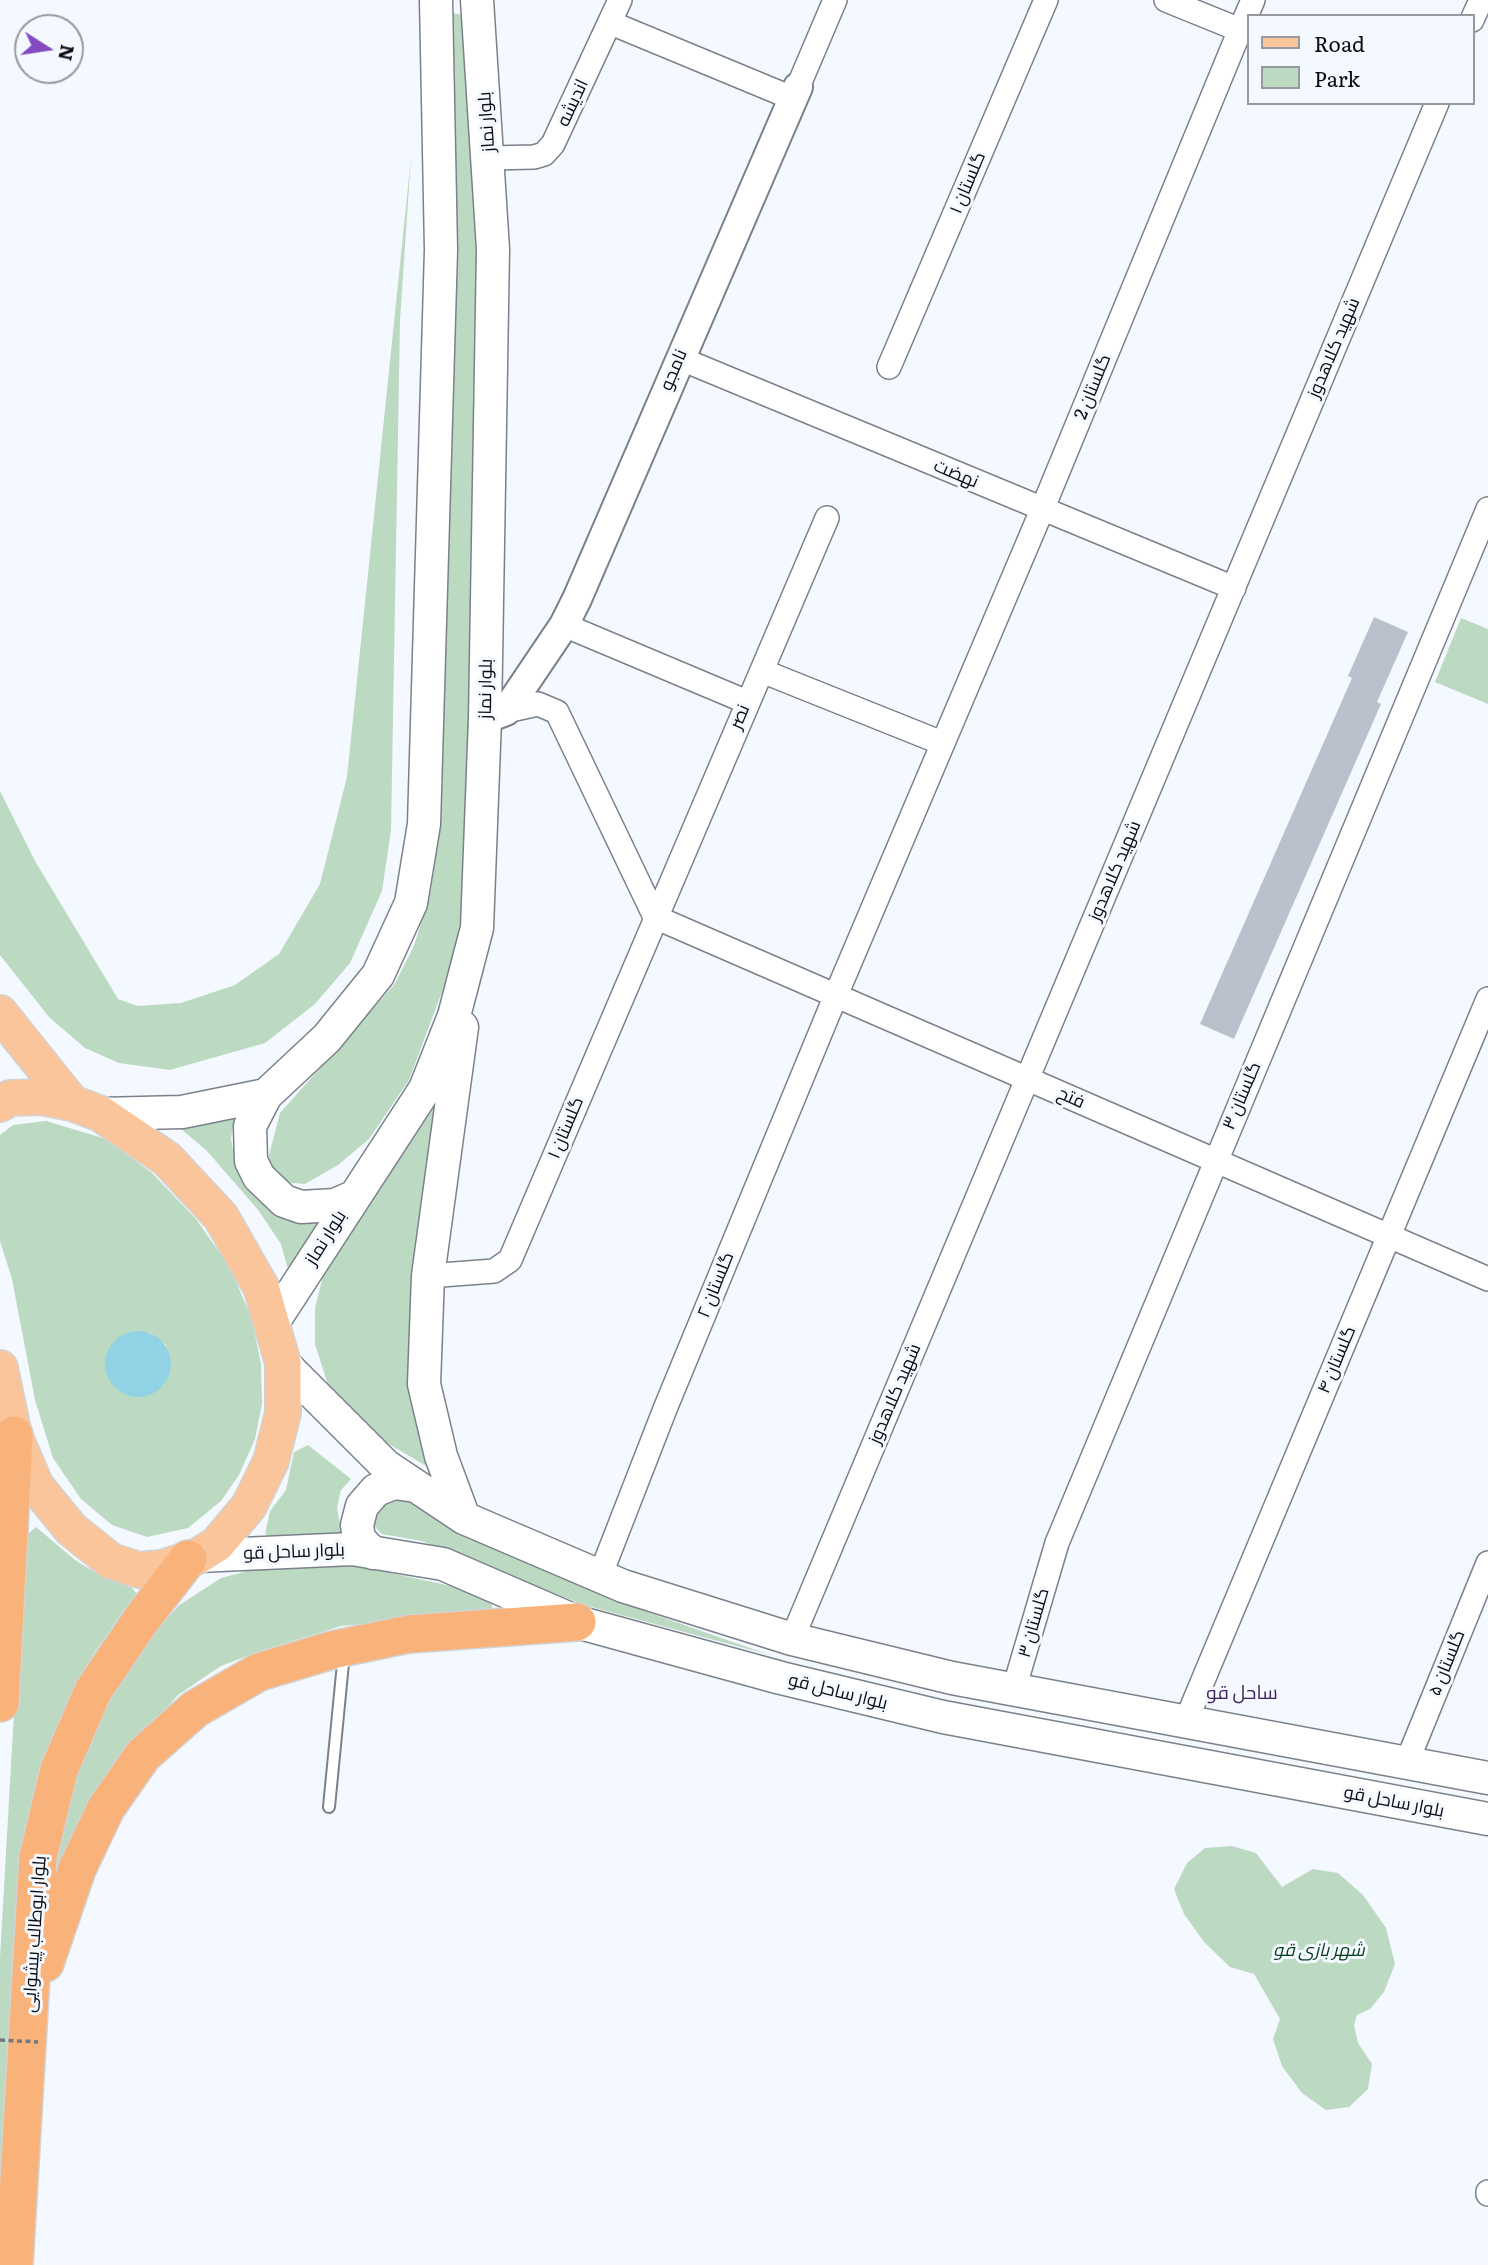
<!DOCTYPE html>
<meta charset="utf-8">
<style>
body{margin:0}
#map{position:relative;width:1488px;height:2265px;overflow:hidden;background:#f4f8ff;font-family:Literata,serif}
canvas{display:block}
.legend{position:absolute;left:1247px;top:14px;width:228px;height:91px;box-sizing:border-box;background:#f4f8ff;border:2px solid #969a9f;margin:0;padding:9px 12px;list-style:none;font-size:21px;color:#0a0d10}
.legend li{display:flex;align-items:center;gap:14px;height:35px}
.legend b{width:35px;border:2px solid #969a9f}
.north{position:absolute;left:14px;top:14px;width:70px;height:70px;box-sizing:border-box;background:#f4f8ff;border:2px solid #969a9f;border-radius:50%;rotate:102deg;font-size:19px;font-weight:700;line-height:28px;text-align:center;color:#0a0d10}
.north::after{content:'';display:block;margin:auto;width:24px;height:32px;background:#864ac0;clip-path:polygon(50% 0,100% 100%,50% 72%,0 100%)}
</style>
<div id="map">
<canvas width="1488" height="2265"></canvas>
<ul class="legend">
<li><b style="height:9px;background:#fac59b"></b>Road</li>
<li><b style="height:19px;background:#bcd9c1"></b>Park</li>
</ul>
<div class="north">N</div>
</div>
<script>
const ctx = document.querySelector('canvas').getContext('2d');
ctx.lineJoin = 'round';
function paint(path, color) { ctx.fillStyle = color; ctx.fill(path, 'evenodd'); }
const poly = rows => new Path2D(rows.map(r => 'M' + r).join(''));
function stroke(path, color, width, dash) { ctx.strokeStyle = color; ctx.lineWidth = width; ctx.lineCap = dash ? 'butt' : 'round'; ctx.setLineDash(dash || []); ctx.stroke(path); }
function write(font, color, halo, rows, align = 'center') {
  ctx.font = font + ' Literata,Cairo,serif'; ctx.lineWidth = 6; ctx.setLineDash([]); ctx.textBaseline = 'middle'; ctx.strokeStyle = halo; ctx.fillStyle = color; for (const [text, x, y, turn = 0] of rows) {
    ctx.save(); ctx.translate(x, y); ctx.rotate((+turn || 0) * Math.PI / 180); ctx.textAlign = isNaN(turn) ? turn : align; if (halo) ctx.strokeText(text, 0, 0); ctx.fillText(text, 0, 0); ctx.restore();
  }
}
const green = poly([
 [450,13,466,15,482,253,463,908,452,965,409,1080,369,1139,338,1165,305,1184,281,1182,267,1163,280,1113,394,985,414,946,431,890,439,831,457,269],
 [411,158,400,320,391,830,382,891,350,963,315,1004,265,1043,170,1070,119,1063,85,1048,49,1017,0,955,0,791,35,861,118,999,137,1006,181,1003,235,985,279,954,320,884,347,777],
 [1461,618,1488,629,1488,704,1435,682],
 [434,1107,440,1112,410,1300,414,1368,433,1470,377,1437,348,1410,328,1385,315,1344,315,1308,324,1272],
 [234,1118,231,1139,235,1160,252,1188,322,1218,288,1269,281,1244,259,1211,207,1151,180,1128],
 [46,1121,106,1139,152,1173,196,1219,231,1269,252,1320,261,1364,262,1404,255,1439,239,1475,221,1501,188,1528,147,1537,112,1525,81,1499,53,1458,35,1400,12,1279,0,1241,0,1135,13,1125],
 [149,1332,166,1345,171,1366,163,1386,144,1396,133,1396,114,1386,106,1367],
 [308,1445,351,1479,341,1490,337,1508,342,1538,272,1538,265,1534,270,1511,286,1490,294,1452],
 [393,1494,549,1571,630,1606,770,1655,584,1605,422,1541,382,1534,375,1527,374,1519],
 [36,1527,75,1560,98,1574,131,1587,139,1596,125,1608,91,1658,66,1704,32,1798,22,1845,0,2197,0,1958,24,1537],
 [353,1565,456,1587,489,1598,493,1609,468,1615,341,1626,263,1650,221,1666,178,1695,118,1763,57,1893,49,1885,64,1814,85,1750,113,1695,145,1645,178,1606,221,1578,263,1567],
 [1232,1846,1256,1853,1282,1887,1313,1869,1338,1873,1363,1895,1386,1928,1395,1964,1384,1992,1370,2009,1357,2015,1354,2025,1358,2043,1372,2064,1368,2089,1349,2107,1326,2110,1302,2093,1282,2066,1273,2039,1280,2019,1254,1974,1230,1967,1204,1942,1184,1914,1174,1889,1187,1863,1205,1848]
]);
const water = poly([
 '105 1364a33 33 0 1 1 66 0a33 33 0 1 1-66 0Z'
]);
const building = poly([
 [1374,617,1408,632,1377,702,1381,704,1234,1039,1200,1024,1352,678,1348,676]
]);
const service = poly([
 [329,1807,344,1653]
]);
const minor = poly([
 [1166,0,1240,30,1253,0],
 [1472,20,1481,0],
 [611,23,792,98],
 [798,87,835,0],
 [490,158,534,157,544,154,553,144,620,0],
 [679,358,1234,588],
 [889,367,1046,0],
 [564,625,747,702],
 [762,671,942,743],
 [506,711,538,704,557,712,655,917],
 [655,917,1488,1279],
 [428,1276,494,1271,510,1260,827,518],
 [600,1576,665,1409,836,995,1042,510,1240,30],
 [792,1639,1437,103],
 [1014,1689,1057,1543,1488,509],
 [1186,1721,1488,999],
 [1407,1762,1488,1563],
 [1488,2194,1488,2192]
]);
const tertiary = poly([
 [485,719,506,711,564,625,577,599,798,87]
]);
const secondary = poly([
 [462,1027,428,1276,424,1384,441,1456,464,1518],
 [266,1095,250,1126,251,1161,259,1177,284,1201,301,1207,335,1205,351,1198],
 [101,1114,182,1112,266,1095,327,1038,378,975,411,903,424,824,441,250,436,0],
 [272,1324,425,1089,454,1016,477,928,485,719,493,249,477,0],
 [283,1363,386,1466,464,1518,623,1586,792,1639,952,1678,1488,1778],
 [373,1553,359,1539,357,1525,362,1506,376,1490,394,1483,416,1486],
 [198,1556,352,1549,443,1564,577,1622,781,1678,943,1717,1488,1819]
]);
const primary = poly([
 [0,1013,72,1103],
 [0,1104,10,1098,42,1097,72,1103,101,1114,167,1159,221,1217,261,1287,283,1363,283,1413,271,1461,249,1506,217,1544,198,1556,162,1568,139,1570,111,1561,71,1529,36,1486,14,1435,0,1368]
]);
const trunk = poly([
 [0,1703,14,1435],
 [45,1963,77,1869,106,1808,143,1755,195,1709,259,1672,332,1650,409,1634,577,1622],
 [14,2265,38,1857,59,1770,93,1691,141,1620,188,1559]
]);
const pathBridge = poly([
 [0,2040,38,2042]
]);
const streetNames = [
 ["اندیشه",573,103,-65],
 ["بلوار نماز",487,122,-94],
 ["گلستان ۱",968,183,-67],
 ["شهید کلاهدوز",1334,348,-67],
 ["نامجو",674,370,-67],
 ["گلستان 2",1093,387,-68],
 ["نهضت",956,474,23],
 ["بلوار نماز",486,689,-89],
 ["نصر",740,717,-67],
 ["شهید کلاهدوز",1115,871,-67],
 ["گلستان ۳",1242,1096,-67],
 ["فتح",1071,1098,24],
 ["گلستان ۱",566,1128,-67],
 ["بلوار نماز",326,1238,-58],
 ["گلستان ۲",716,1285,-68],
 ["گلستان ۴",1337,1360,-67],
 ["شهید کلاهدوز",895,1394,-67],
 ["بلوار ساحل قو",294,1552,-2],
 ["گلستان ۳",1034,1623,-74],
 ["گلستان ۵",1447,1663,-68],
 ["بلوار ساحل قو",838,1692,14],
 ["بلوار ساحل قو",1394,1802,11],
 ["بلوار ابوطالب پیشوایی",35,1934,-86]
];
const parkNames = [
 ["شهر بازی قو",1319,1951]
];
const neighbourhoodNames = [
 ["ساحل قو",1242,1693]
];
paint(green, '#bcd9c1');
paint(water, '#91d3e5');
paint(building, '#bac1cc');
stroke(service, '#7b818b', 14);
stroke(minor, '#7b818b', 26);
stroke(tertiary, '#7b818b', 32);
stroke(secondary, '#7b818b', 35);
stroke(primary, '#d3d3d4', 38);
stroke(trunk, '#d3d3d4', 40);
stroke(service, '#fff', 10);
stroke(minor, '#fff', 23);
stroke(tertiary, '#fff', 28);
stroke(secondary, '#fff', 32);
stroke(primary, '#fac59b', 35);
stroke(trunk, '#f8b27a', 37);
stroke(pathBridge, '#75787d', 3.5, [5, 3.5]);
write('18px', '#0a0d10', '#f4f8ff', streetNames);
write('italic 18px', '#043b18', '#f4f8ff', parkNames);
write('19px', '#3e215a', '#f4f8ff', neighbourhoodNames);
</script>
